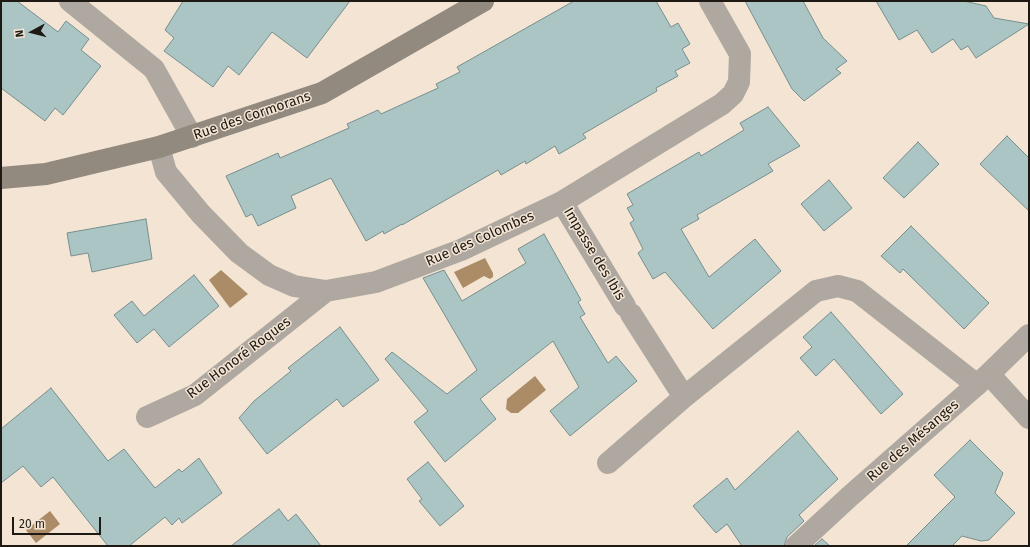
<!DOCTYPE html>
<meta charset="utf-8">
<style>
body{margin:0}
#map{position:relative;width:1030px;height:547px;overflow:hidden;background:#f3e4d3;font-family:"Fira Sans",sans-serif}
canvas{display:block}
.frame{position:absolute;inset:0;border:2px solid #1e1913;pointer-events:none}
.north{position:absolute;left:12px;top:12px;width:40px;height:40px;-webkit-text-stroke:3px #f3e4d3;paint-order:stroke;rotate:263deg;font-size:11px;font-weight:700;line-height:16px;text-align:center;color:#1e1913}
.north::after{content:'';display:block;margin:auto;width:14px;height:18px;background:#1e1913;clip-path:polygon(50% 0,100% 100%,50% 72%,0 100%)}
.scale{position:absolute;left:12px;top:517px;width:89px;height:18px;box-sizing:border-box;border:2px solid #1e1913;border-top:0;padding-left:5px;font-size:12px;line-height:14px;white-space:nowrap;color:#1e1913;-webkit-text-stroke:3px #f3e4d3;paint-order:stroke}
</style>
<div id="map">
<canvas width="1030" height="547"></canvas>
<div class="frame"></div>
<div class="north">N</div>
<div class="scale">20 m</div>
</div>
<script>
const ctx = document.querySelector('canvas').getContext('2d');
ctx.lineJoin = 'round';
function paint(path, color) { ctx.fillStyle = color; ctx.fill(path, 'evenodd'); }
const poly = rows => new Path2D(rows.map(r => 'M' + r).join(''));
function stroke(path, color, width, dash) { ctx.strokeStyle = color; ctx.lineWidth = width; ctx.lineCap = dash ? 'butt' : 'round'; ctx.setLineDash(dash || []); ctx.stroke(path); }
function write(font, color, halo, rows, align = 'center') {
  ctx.font = font + ' "Fira Sans",sans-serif'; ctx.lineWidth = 3; ctx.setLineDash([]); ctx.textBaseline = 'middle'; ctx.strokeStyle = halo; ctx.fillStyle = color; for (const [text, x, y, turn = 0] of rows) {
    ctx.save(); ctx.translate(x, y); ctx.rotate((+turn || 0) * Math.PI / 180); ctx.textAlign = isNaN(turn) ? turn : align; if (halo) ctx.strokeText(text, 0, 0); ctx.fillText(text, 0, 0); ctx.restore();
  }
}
const water = poly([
 [485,258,493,273,493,277,490,279,484,276,463,288,454,272],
 [221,270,248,294,230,308,209,280],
 [535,376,546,390,518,413,511,413,506,409,507,399],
 [50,511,60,524,36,543,26,530]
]);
const building = poly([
 [1,1,17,1,58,32,66,21,89,39,81,50,101,66,63,115,55,108,45,121,1,88,1,1],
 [183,1,350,1,307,58,272,32,239,75,228,66,213,87,164,51,174,38,165,30,183,1],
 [574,1,656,1,671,27,678,23,690,44,682,49,690,63,675,71,678,76,656,88,657,91,583,134,586,138,559,154,555,146,526,164,525,161,501,175,498,170,402,225,402,224,384,234,383,231,366,241,331,178,291,196,296,208,258,226,252,214,246,217,226,176,278,153,280,158,349,128,347,124,378,110,381,114,438,88,436,84,460,72,457,67,574,1],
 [745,1,803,1,823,38,847,61,836,69,841,73,804,101,792,89,745,1],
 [876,1,964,1,986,6,994,18,1029,24,976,58,968,46,961,50,953,39,932,53,917,30,899,40,876,1],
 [768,107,800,146,768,164,773,171,697,215,699,219,681,229,709,277,755,239,781,271,713,329,665,272,653,279,638,253,643,249,630,223,634,220,627,208,633,205,627,194,699,152,701,156,744,130,740,123,768,107],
 [1007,136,1029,158,1029,211,980,164,1007,136],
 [918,142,939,164,904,198,883,178,918,142],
 [829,180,852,208,824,231,801,204,829,180],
 [146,219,152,259,92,272,88,253,71,256,67,233,146,219],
 [911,226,989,303,964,329,903,269,900,273,881,256,911,226],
 [544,234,581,300,578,302,585,314,580,317,608,363,616,356,637,381,570,436,550,411,579,387,553,341,480,399,496,419,445,462,414,422,428,411,385,359,392,352,447,394,477,370,423,278,444,270,462,301,526,263,518,249,544,234],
 [194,275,219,306,169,347,154,329,137,343,114,315,132,301,144,316,194,275],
 [831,312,903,394,881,414,834,359,816,376,800,358,812,347,803,337,831,312],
 [340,327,379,380,343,407,337,399,267,454,239,418,254,401,291,371,288,368,340,327],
 [51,388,108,461,124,449,155,488,179,469,182,472,199,458,222,493,182,523,179,518,172,525,165,517,129,546,108,546,53,477,41,487,23,466,1,483,1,429,51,388],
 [798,431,838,479,799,515,804,521,787,537,784,546,742,546,727,524,716,533,693,506,727,478,735,490,798,431],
 [970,440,1003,473,995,493,1015,513,989,540,981,541,962,536,952,546,906,546,955,497,934,475,970,440],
 [428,462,464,506,440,526,419,501,422,499,407,479,428,462],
 [279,509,288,521,296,514,321,546,231,546,279,509],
 [822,539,830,546,814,546,822,539]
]);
const street = poly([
 [70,1,154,69,192,137],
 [159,147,166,172,201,214,239,253,269,275,294,286,326,291,376,282,461,250,562,202,722,104,733,94,739,82,740,54,710,1],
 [562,202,625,306],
 [631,314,684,397],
 [989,374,1029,418],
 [147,417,195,395,326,291],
 [608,463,684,397,816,291,838,286,857,291,977,385],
 [796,546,849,497,989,374,1029,335]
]);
const secondary = poly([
 [1,178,46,174,159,147,322,93,483,1]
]);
const streetNames = [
 ["Rue des Cormorans",252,116,-19],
 ["Rue des Colombes",480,239,-24],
 ["Impasse des Ibis",594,254,59],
 ["Rue Honoré Roques",239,358,-37],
 ["Rue des Mésanges",913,441,-41]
];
paint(water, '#ac8c66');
paint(building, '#abc5c5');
stroke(building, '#768e8e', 1);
stroke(street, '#aea8a0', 22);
stroke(secondary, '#92897f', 22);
write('14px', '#1e1913', '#f3e4d3', streetNames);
</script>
